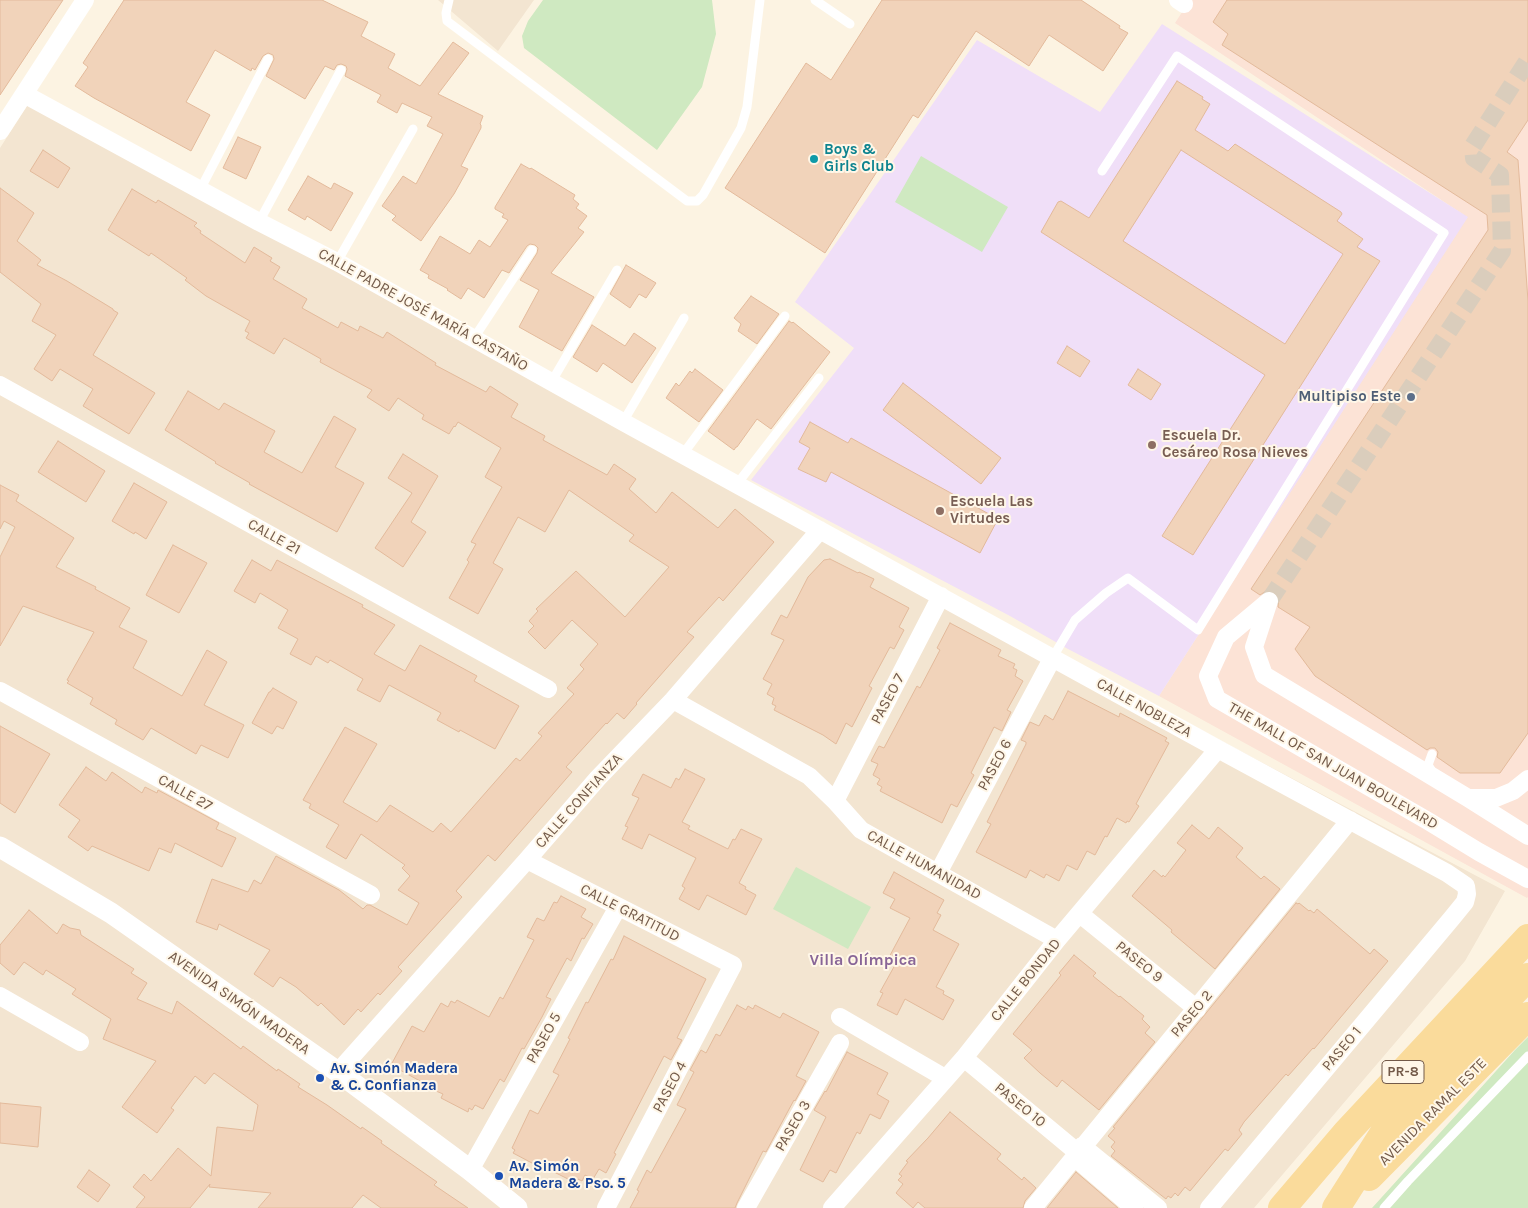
<!DOCTYPE html>
<meta charset="utf-8">
<style>
body{margin:0}
canvas{display:block;background:#fcf3e2}
</style>
<canvas width="1528" height="1208"></canvas>
<script>
const ctx = document.querySelector('canvas').getContext('2d');
ctx.lineJoin = 'round';
function paint(path, color) { ctx.fillStyle = color; ctx.fill(path, 'evenodd'); }
const poly = rows => new Path2D(rows.map(r => 'M' + r).join(''));
function stroke(path, color, width, dash) { ctx.strokeStyle = color; ctx.lineWidth = width; ctx.lineCap = dash ? 'butt' : 'round'; ctx.setLineDash(dash || []); ctx.stroke(path); }
function write(font, color, halo, rows, align = 'center') {
  ctx.font = font + ' Karla,sans-serif'; ctx.lineWidth = 4; ctx.setLineDash([]); ctx.textBaseline = 'middle'; ctx.strokeStyle = halo; ctx.fillStyle = color; for (const [text, x, y, turn = 0] of rows) {
    ctx.save(); ctx.translate(x, y); ctx.rotate((+turn || 0) * Math.PI / 180); ctx.textAlign = isNaN(turn) ? turn : align; if (halo) ctx.strokeText(text, 0, 0); ctx.fillText(text, 0, 0); ctx.restore();
  }
}
const residential = poly([
 [438,0,534,0,498,51],
 [34,95,817,527,1505,891,1465,961,1254,1208,0,1208,0,148]
]);
const commercial = poly([
 [1190,0,1528,0,1528,897,1527,898,1159,696,1467,217,1175,23]
]);
const education = poly([
 [1162,24,1468,217,1159,696,1068,649,1010,616,751,480,854,348,795,302,977,40,1100,112]
]);
const green = poly([
 [543,0,712,0,716,34,702,87,657,150,524,48,522,36,528,21],
 [921,156,1008,207,982,252,895,202],
 [796,867,871,907,848,949,773,909],
 [1528,1037,1528,1208,1372,1208,1515,1050]
]);
const building = poly([
 [0,0,63,0,0,95,0,0],
 [124,0,322,0,368,22,361,36,395,54,388,68,420,86,453,42,469,53,438,94,483,116,480,124,481,125,481,128,461,166,468,169,454,194,421,241,392,220,396,216,382,206,403,176,416,184,443,134,427,126,432,117,402,103,397,113,377,102,381,95,345,76,347,69,346,66,341,64,337,65,334,70,325,66,305,99,266,76,274,59,273,55,268,53,263,56,255,70,252,68,251,71,215,50,186,102,210,115,191,151,94,98,75,86,88,67,83,63,124,0],
 [882,0,1081,0,1120,26,1119,28,1128,33,1103,71,1049,35,1029,66,976,31,918,118,913,115,825,253,725,188,806,63,831,80,882,0],
 [1227,0,1528,0,1528,120,1507,152,1518,160,1528,301,1528,733,1500,773,1460,773,1437,757,1438,752,1435,748,1430,748,1427,750,1315,676,1295,649,1310,627,1278,607,1279,598,1277,594,1273,591,1266,591,1260,595,1251,589,1488,230,1487,215,1222,45,1228,34,1213,22,1227,0],
 [1177,81,1203,97,1202,99,1210,104,1195,130,1228,151,1235,144,1341,212,1342,214,1337,221,1363,239,1357,247,1380,261,1193,555,1162,536,1265,375,1041,232,1058,202,1061,201,1089,218,1177,81],
 [1181,150,1343,254,1285,344,1123,241,1181,150],
 [238,137,261,147,246,179,223,168,238,137],
 [43,150,70,168,58,188,30,171,43,150],
 [521,164,530,169,531,168,575,195,573,199,579,204,576,208,587,216,578,228,584,232,551,273,594,297,562,351,519,327,539,290,520,280,537,253,538,248,535,245,530,244,527,246,509,273,502,270,484,298,468,288,461,299,447,290,448,289,428,278,429,275,420,270,440,236,470,254,479,240,490,247,508,220,502,217,504,214,495,209,495,207,521,164],
 [308,176,331,189,334,183,353,193,331,231,307,216,305,220,288,210,308,176],
 [0,188,34,213,17,241,41,260,37,265,67,281,113,309,113,310,118,313,93,355,155,393,129,434,83,406,93,389,60,369,52,381,34,369,56,335,32,321,41,304,0,272,0,188],
 [132,189,156,203,158,200,197,223,194,226,201,231,200,233,245,263,254,247,272,258,270,261,280,267,273,279,307,299,302,308,338,328,341,322,358,331,360,326,383,338,387,332,436,363,435,365,486,392,490,386,518,404,511,417,545,436,543,440,607,475,614,464,636,479,629,489,656,513,672,492,718,528,735,509,774,542,723,601,719,597,687,632,694,637,636,703,637,704,624,719,617,713,607,724,606,723,566,767,572,772,495,861,488,855,456,891,462,897,398,967,402,971,380,995,378,993,361,1012,358,1009,344,1025,321,1003,318,1006,296,987,280,977,273,987,254,974,270,950,219,924,217,930,196,922,212,879,248,892,254,880,261,884,276,856,339,890,363,909,367,905,370,905,407,925,419,903,398,890,410,876,402,868,405,865,361,834,346,859,326,847,339,825,309,808,311,804,303,800,345,727,377,744,343,802,377,822,390,805,433,832,441,823,451,832,516,758,520,761,542,736,538,733,574,694,567,688,584,669,580,665,598,644,572,620,545,649,528,632,534,626,529,621,538,611,536,609,576,571,625,617,669,567,629,541,634,535,569,490,545,532,518,517,493,563,503,569,478,614,449,598,469,562,467,560,476,544,471,542,502,487,485,477,501,448,458,422,455,427,454,426,449,434,422,419,424,415,398,398,389,411,367,397,372,390,320,362,321,359,284,338,274,354,246,338,249,333,245,331,250,321,206,296,185,280,187,278,151,253,149,256,108,230,132,189],
 [626,265,656,283,646,298,639,294,630,308,610,294,626,265],
 [751,296,779,314,757,344,738,331,741,324,734,318,751,296],
 [789,321,792,323,793,322,830,352,771,429,757,419,737,447,736,447,734,450,708,431,789,321],
 [592,325,625,346,634,333,656,348,632,383,603,363,597,372,573,357,592,325],
 [1067,346,1090,361,1080,377,1057,363,1067,346],
 [695,369,723,390,699,422,666,398,676,383,679,386,690,371,692,373,695,369],
 [1138,369,1161,384,1151,400,1128,385,1138,369],
 [903,383,1001,458,981,484,883,410,903,383],
 [188,391,219,410,224,403,275,431,264,452,302,473,334,416,356,429,335,467,364,483,337,532,249,484,250,483,215,463,216,462,165,430,188,391],
 [810,422,848,443,851,438,998,519,980,553,831,472,826,482,798,469,810,448,799,442,810,422],
 [58,441,105,471,86,502,38,472,58,441],
 [403,454,438,476,411,522,426,532,403,567,375,548,412,493,388,478,403,454],
 [134,483,167,502,146,539,135,532,134,534,112,521,134,483],
 [0,485,19,495,16,501,74,538,56,567,96,587,95,589,130,608,119,627,147,641,133,668,182,696,207,650,227,662,204,705,244,725,228,758,201,745,196,754,151,728,143,740,115,724,117,720,90,704,93,698,67,683,69,681,67,680,94,632,23,606,0,646,0,557,15,527,4,521,0,529,0,485],
 [173,545,207,563,179,613,146,595,173,545],
 [830,559,858,573,859,572,874,579,870,587,909,608,899,627,904,630,894,649,890,647,869,686,872,688,852,727,846,723,836,744,823,735,774,710,776,706,772,704,774,698,767,694,772,684,763,679,784,640,771,634,781,615,787,618,808,577,824,560,830,559],
 [252,560,271,571,277,560,363,605,362,607,395,625,374,654,405,671,420,645,477,676,474,681,519,706,495,749,460,730,459,732,437,720,441,713,389,685,380,702,357,690,363,679,330,660,328,663,316,656,311,665,290,654,298,639,278,628,288,610,260,593,255,603,234,591,252,560],
 [950,623,1001,650,998,656,1015,664,1013,668,1017,670,1015,676,1023,681,1007,710,1011,712,1002,731,994,727,971,773,974,775,957,807,951,804,942,823,880,791,882,787,877,784,880,779,873,775,878,764,871,761,879,746,884,748,917,686,920,688,940,650,937,648,950,623],
 [273,688,297,702,283,729,277,726,272,734,252,723,269,692,270,692,273,688],
 [1068,691,1119,717,1120,713,1167,738,1165,741,1169,743,1136,804,1139,806,1129,822,1127,821,1126,823,1117,818,1107,837,1105,836,1095,855,1087,851,1077,870,1067,865,1059,881,1046,874,1044,878,1030,870,1026,878,976,852,991,824,987,822,1026,744,1026,742,1021,740,1030,722,1039,726,1045,715,1053,720,1068,691],
 [0,726,50,754,15,813,0,803,0,726],
 [86,767,106,781,112,772,142,793,145,787,157,793,158,790,219,823,216,829,236,838,222,867,175,843,171,853,159,848,149,871,92,846,88,851,68,837,80,820,59,805,86,767],
 [685,769,705,779,682,822,690,826,688,829,728,849,733,839,735,840,741,829,762,839,739,883,746,887,745,889,756,895,746,915,707,895,699,910,679,899,685,888,682,886,696,858,649,834,642,849,622,839,628,827,625,826,639,798,632,795,643,774,671,788,676,778,679,780,685,769],
 [1192,825,1209,839,1218,827,1243,848,1236,857,1261,879,1264,876,1280,889,1215,969,1171,932,1172,930,1132,896,1154,870,1162,877,1163,875,1165,877,1186,850,1177,843,1192,825],
 [894,872,944,900,937,913,941,915,933,930,959,944,936,987,944,991,943,994,954,1000,943,1020,905,999,897,1015,877,1005,883,993,880,992,895,965,887,961,910,918,890,908,895,899,883,893,894,872],
 [561,896,586,909,581,917,593,924,584,939,582,938,571,961,567,958,546,997,551,999,542,1017,524,1049,522,1048,504,1082,500,1079,483,1109,475,1105,472,1110,469,1108,468,1112,441,1098,443,1094,429,1088,429,1086,391,1065,412,1026,424,1032,441,1003,448,1007,451,1001,455,1003,457,1000,489,1017,500,997,503,999,534,940,527,937,537,918,544,921,554,902,557,903,561,896],
 [1296,903,1298,904,1299,903,1309,911,1310,910,1314,913,1317,909,1370,954,1374,949,1388,961,1314,1049,1313,1048,1288,1076,1286,1074,1244,1122,1239,1130,1242,1134,1228,1151,1225,1149,1190,1191,1185,1187,1178,1196,1175,1193,1171,1198,1168,1196,1166,1199,1111,1156,1115,1151,1111,1147,1115,1142,1108,1136,1115,1128,1113,1127,1296,903],
 [29,910,57,934,63,924,70,928,80,930,81,935,134,969,131,973,147,983,137,999,172,1014,177,1001,241,1049,243,1046,277,1071,278,1069,300,1084,298,1087,327,1105,361,1129,362,1127,382,1141,381,1143,437,1182,434,1185,468,1208,381,1208,363,1195,352,1208,258,1208,271,1193,209,1187,210,1184,190,1208,136,1208,145,1197,133,1187,144,1174,151,1181,178,1148,211,1176,217,1127,253,1131,258,1105,214,1073,205,1084,195,1076,171,1108,174,1110,157,1133,122,1107,156,1061,103,1039,111,1019,72,994,76,989,46,970,43,975,24,962,14,975,0,963,0,945,29,910],
 [624,936,706,979,677,1038,682,1040,671,1060,664,1056,614,1153,616,1154,606,1173,599,1169,593,1179,585,1175,582,1181,578,1179,576,1183,550,1170,549,1172,513,1153,515,1150,512,1148,530,1110,538,1114,559,1075,553,1072,570,1039,568,1038,586,1002,588,1003,611,959,613,960,624,936],
 [1074,955,1096,973,1093,976,1119,997,1120,996,1144,1016,1142,1019,1150,1027,1145,1033,1155,1042,1099,1110,1062,1080,1057,1087,1040,1073,1024,1058,1032,1050,1013,1034,1061,975,1059,973,1074,955],
 [737,1005,746,1010,748,1006,753,1009,755,1005,780,1018,783,1013,819,1032,796,1076,806,1081,795,1101,794,1100,766,1152,763,1151,737,1203,735,1208,630,1208,639,1191,637,1190,647,1170,651,1173,686,1109,677,1105,694,1072,690,1070,701,1050,706,1053,716,1034,720,1036,737,1005],
 [847,1052,888,1073,877,1094,889,1101,880,1119,870,1114,860,1134,857,1132,836,1173,830,1170,823,1182,800,1170,826,1117,814,1110,825,1091,826,1092,847,1052],
 [0,1103,41,1107,38,1147,0,1143,0,1103],
 [950,1112,1001,1154,997,1159,1022,1180,1024,1177,1036,1188,1025,1201,1023,1208,925,1208,918,1202,913,1208,896,1193,903,1184,898,1180,902,1176,899,1174,908,1162,906,1161,928,1138,950,1112],
 [89,1170,110,1185,98,1202,77,1187,89,1170],
 [1076,1172,1118,1208,1047,1208,1076,1172]
]);
const minorTunnel = poly([
 [1269,601,1502,251,1500,175,1474,158,1473,146,1528,60]
]);
const service = poly([
 [449,0,446,13,447,21,687,201,697,201,703,195,741,128,747,107,760,0],
 [815,0,850,24],
 [200,190,268,59],
 [259,222,341,70],
 [337,262,413,129],
 [474,338,532,250],
 [552,381,617,270],
 [623,422,684,318],
 [683,454,785,316],
 [737,484,819,378],
 [1053,657,1075,620,1106,593,1128,578,1198,630,1444,233,1177,56,1102,171],
 [1432,754,1428,765,1433,773],
 [1384,1208,1408,1181,1528,1056]
]);
const minor = poly([
 [1178,0,1184,4],
 [24,94,259,222,337,262,623,422,1218,749,1447,873,1466,886,1467,894,1465,902,1452,918,1209,1208],
 [0,131,85,0],
 [0,385,548,689],
 [1269,601,1226,637,1208,676,1217,699,1428,821,1479,852,1528,879],
 [1269,601,1254,647,1264,675,1468,798,1528,836],
 [0,691,371,895],
 [673,700,809,776,835,801,861,830,1057,940],
 [1468,798,1496,798,1513,791,1528,779],
 [835,801,941,596],
 [527,860,733,965,606,1208],
 [938,873,1053,657],
 [1080,914,1197,1009],
 [0,996,80,1042],
 [840,1017,945,1078],
 [964,1058,1077,1152],
 [338,1072,527,860,598,778,673,700,820,530],
 [1082,1146,1158,1208],
 [1074,1157,1134,1208],
 [470,1170,618,907],
 [746,1208,840,1043],
 [832,1208,964,1058,1057,940,1218,749],
 [1033,1208,1350,820]
]);
const tertiary = poly([
 [0,847,111,913,338,1072,470,1170,517,1208]
]);
const primary = poly([
 [1369,1177,1528,1016],
 [1282,1208,1346,1133,1528,938],
 [1336,1208,1385,1131,1461,1047,1528,977]
]);
const markers = [
 [814,159,5,"#0f9aa8"],
 [1411,397,5,"#5c6f8a"],
 [1152,445,5,"#8d6e63"],
 [940,511,5,"#8d6e63"],
 [320,1078,5,"#1a4fb4"],
 [499,1176,5,"#1a4fb4"]
];
const shields = [
 [1403,1072,42]
];
const shieldNames = [
 ["PR-8",1403,1072]
];
const cultureNames = [
 ["Boys &",824,150],
 ["Girls Club",824,167]
];
const streetNames = [
 ["CALLE PADRE JOSÉ MARÍA CASTAÑO",423,310,29],
 ["CALLE 21",274,537,29],
 ["PASEO 7",888,699,-62],
 ["CALLE NOBLEZA",1144,708,29],
 ["PASEO 6",995,765,-62],
 ["THE MALL OF SAN JUAN BOULEVARD",1333,766,30],
 ["CALLE 27",185,793,29],
 ["CALLE CONFIANZA",579,801,-48],
 ["CALLE HUMANIDAD",924,865,29],
 ["CALLE GRATITUD",630,913,27],
 ["PASEO 9",1139,962,39],
 ["CALLE BONDAD",1026,980,-51],
 ["AVENIDA SIMÓN MADERA",239,1003,35],
 ["PASEO 2",1192,1014,-50],
 ["PASEO 5",544,1038,-61],
 ["PASEO 1",1342,1049,-50],
 ["PASEO 4",670,1087,-62],
 ["PASEO 10",1020,1105,39],
 ["AVENIDA RAMAL ESTE",1433,1112,-45],
 ["PASEO 3",793,1126,-60]
];
const serviceNames = [
 ["Multipiso Este",1401,397]
];
const educationNames = [
 ["Escuela Dr.",1162,436],
 ["Cesáreo Rosa Nieves",1162,453],
 ["Escuela Las",950,502],
 ["Virtudes",950,519]
];
const transitNames = [
 ["Av. Simón Madera",330,1069],
 ["& C. Confianza",330,1086],
 ["Av. Simón",509,1167],
 ["Madera & Pso. 5",509,1184]
];
const neighbourhoodNames = [
 ["Villa Olímpica",863,960]
];
paint(residential, '#f3e5d1');
paint(commercial, '#fce3d6');
paint(education, '#f0dff8');
paint(green, '#cfe9c1');
paint(building, '#f1d3ba');
stroke(building, '#e3ba9b', 1);
stroke(minorTunnel, '#dacdbc', 18, [18, 9]);
stroke(service, '#fff', 9);
stroke(minor, '#fff', 18);
stroke(tertiary, '#fff', 21);
stroke(primary, '#fadb9b', 28);
for (const [x, y, r, color] of markers) { const dot = new Path2D(); dot.arc(x, y, r, 0, 2 * Math.PI); ctx.fillStyle = color; ctx.fill(dot); stroke(dot, '#fff7e8', 2); }
for (const [x, y, w] of shields) { const box = new Path2D(); box.roundRect(x - w / 2, y - 11.5, w, 23, 4); ctx.fillStyle = '#fff7e8'; ctx.fill(box); stroke(box, '#735a49', 1); }
write('bold 14px', '#735a49', null, shieldNames);
write('bold 15px', '#0d838f', '#fff7e8', cultureNames, 'left');
write('15px', '#735a49', '#fff7e8', streetNames);
write('bold 15px', '#4e5e75', '#fff7e8', serviceNames, 'right');
write('bold 15px', '#785e54', '#fff7e8', educationNames, 'left');
write('bold 15px', '#164399', '#fff7e8', transitNames, 'left');
write('bold 16px', '#886597', '#fff7e8', neighbourhoodNames);
</script>
